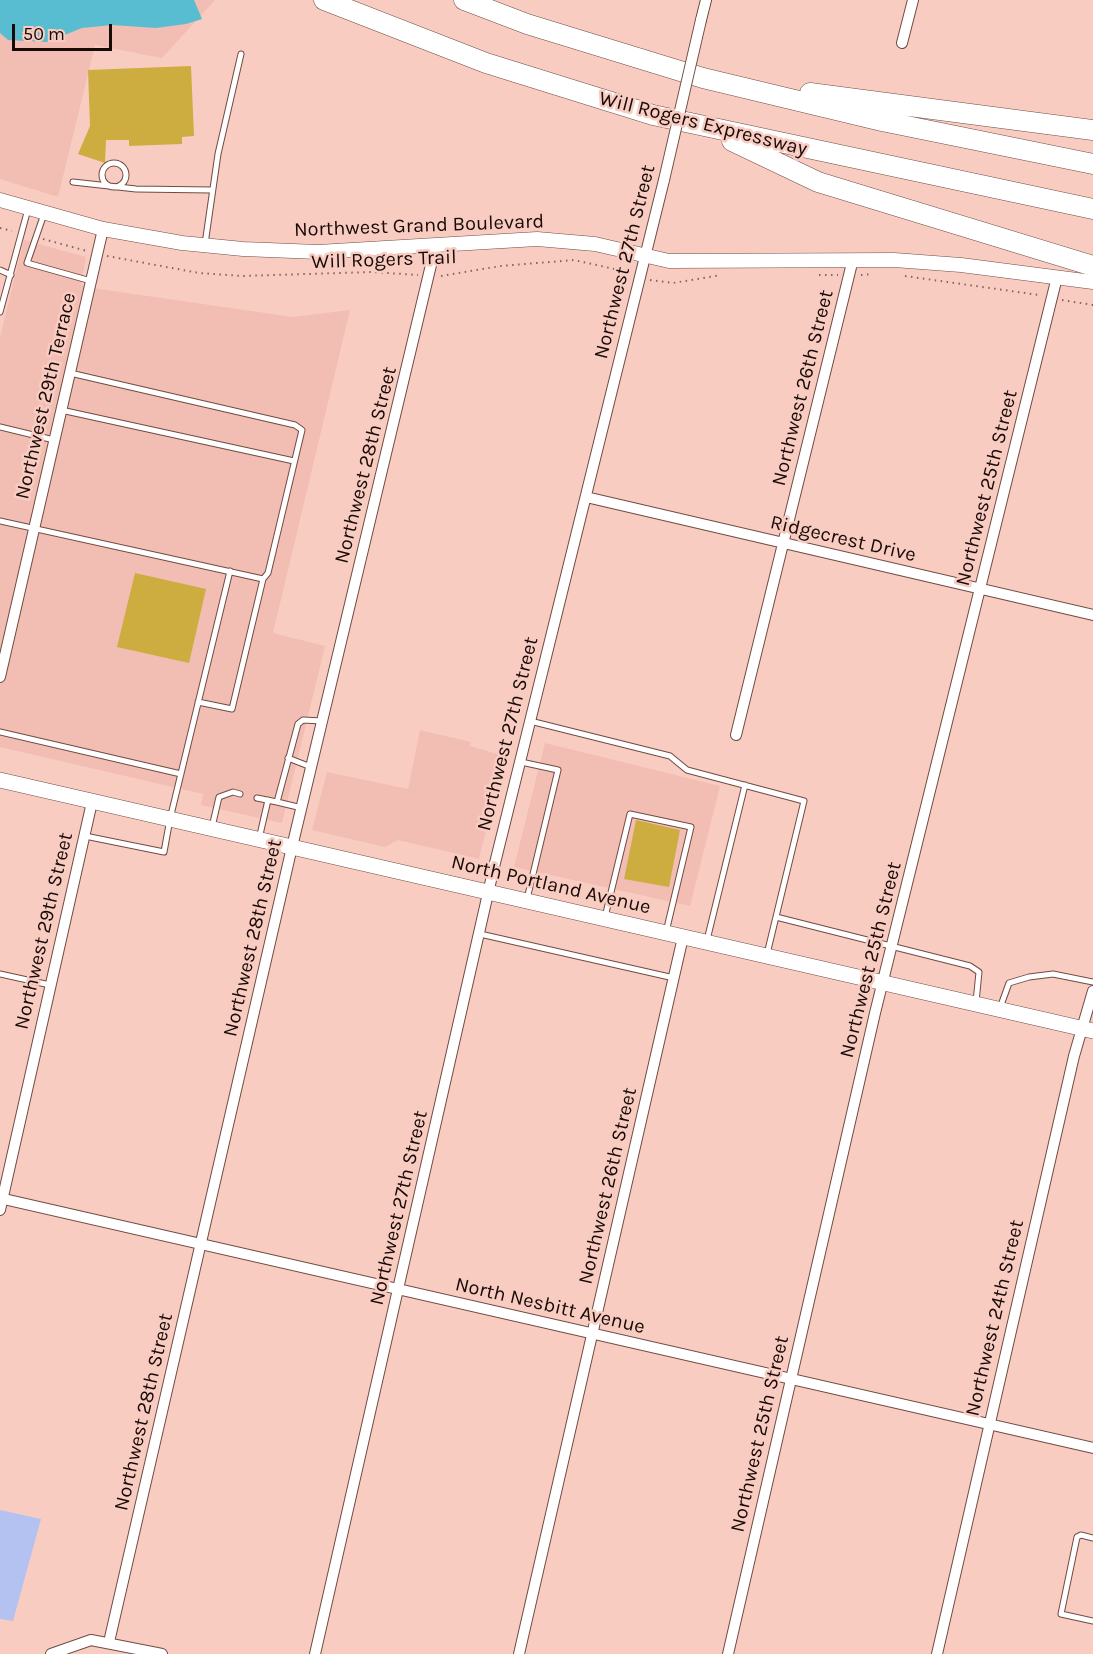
<!DOCTYPE html>
<style>
body{margin:0}
#map{position:relative;width:1093px;height:1654px;overflow:hidden;background:#f9ccc2;font-family:Karla,sans-serif}
canvas{display:block}
.scale{position:absolute;left:12px;top:24px;width:100px;height:27px;box-sizing:border-box;border:3px solid #180a07;border-top:0;padding-left:8px;font-size:18px;line-height:21px;white-space:nowrap;color:#180a07;-webkit-text-stroke:4px #f9ccc2;paint-order:stroke}
</style>
<div id="map">
<canvas width="1093" height="1654"></canvas>
<div class="scale">50 m</div>
</div>
<script>
const ctx = document.querySelector('canvas').getContext('2d');
ctx.lineJoin = 'round';
function paint(path, color) { ctx.fillStyle = color; ctx.fill(path, 'evenodd'); }
const poly = rows => new Path2D(rows.map(r => 'M' + r).join(''));
function stroke(path, color, width, dash) { ctx.strokeStyle = color; ctx.lineWidth = width; ctx.lineCap = dash ? 'butt' : 'round'; ctx.setLineDash(dash || []); ctx.stroke(path); }
function write(font, color, halo, rows, align = 'center') {
  ctx.font = font + ' Karla,sans-serif'; ctx.lineWidth = 5; ctx.setLineDash([]); ctx.textBaseline = 'middle'; ctx.strokeStyle = halo; ctx.fillStyle = color; for (const [text, x, y, turn = 0] of rows) {
    ctx.save(); ctx.translate(x, y); ctx.rotate((+turn || 0) * Math.PI / 180); ctx.textAlign = isNaN(turn) ? turn : align; if (halo) ctx.strokeText(text, 0, 0); ctx.fillText(text, 0, 0); ctx.restore();
  }
}
const built = poly([
 [0,0,215,0,162,58,95,45,58,197,0,179],
 [24,240,86,257,81,285,99,289,293,317,350,310,273,633,325,646,282,823,201,805,203,794,0,747,0,337],
 [420,730,471,742,470,746,504,756,479,859,398,840,385,847,312,830,327,772,408,789],
 [545,743,720,786,690,906,514,867]
]);
const green = poly([
 [0,1510,41,1519,13,1621,0,1619]
]);
const water = poly([
 [0,0,194,0,202,19,186,24,156,28,112,25,82,28,47,42,8,40,0,33]
]);
const building = poly([
 [191,66,194,136,182,137,182,144,129,146,129,140,106,140,105,163,78,154,90,126,88,70],
 [135,573,206,589,189,663,117,647],
 [636,820,680,830,669,887,624,879]
]);
const path = poly([
 [0,228,12,231],
 [43,239,87,251],
 [107,256,199,273,242,276,372,272,418,275],
 [819,275,838,275],
 [861,275,873,274],
 [441,276,501,266,574,260,628,272],
 [905,276,1039,295],
 [650,280,673,283,721,275],
 [1062,300,1093,305]
]);
const service = poly([
 '102 175a12 12 0 1 1 24 0a12 12 0 1 1-24 0Z',
 [73,182,136,189,212,190],
 [44,214,27,263,91,281],
 [205,244,218,154,241,54],
 [0,270,11,275],
 [0,312,28,209],
 [61,410,294,461],
 [0,427,54,440],
 [0,521,263,579,268,573,302,430,295,425,70,373],
 [198,702,232,709,263,579],
 [530,721,670,756,687,770,804,801,767,954],
 [0,732,181,774],
 [288,758,311,767],
 [521,762,558,770,527,899],
 [257,798,277,802],
 [302,808,277,802,298,724,303,720,322,721],
 [212,827,219,797,233,792,240,794],
 [85,836,164,852,170,819,230,571],
 [259,839,268,800],
 [605,917,630,814,691,827,666,932],
 [776,917,970,966,979,972,976,1002],
 [480,934,674,978],
 [707,940,745,785],
 [0,974,50,985],
 [1000,1008,1009,983,1029,977,1053,974,1093,982],
 [1093,1538,1081,1535,1077,1537,1061,1614,1093,1621]
]);
const minor = poly([
 [701,20,706,0],
 [902,43,913,0],
 [586,497,1093,615],
 [0,677,103,229],
 [736,735,853,259],
 [0,1198,1093,1448],
 [0,1210,92,802],
 [109,1642,292,847,436,244],
 [51,1654,91,1640,162,1654],
 [315,1654,494,867,664,180],
 [519,1654,683,937],
 [728,1654,875,1013,1057,277],
 [937,1654,1074,1056,1093,991]
]);
const tertiary = poly([
 [0,200,103,229,182,243,243,249,318,252,537,239,595,244,669,261,894,260,961,265,1093,282]
]);
const secondary = poly([
 [0,780,1093,1031]
]);
const motorway = poly([
 [324,0,486,63,653,115,1093,209],
 [464,0,527,24,703,78,882,121,1093,164],
 [810,93,1093,130],
 [732,141,818,182,1093,266]
]);
const minorBridge = poly([
 [664,180,701,20]
]);
const streetNames = [
 ["Will Rogers Expressway",703,124,14],
 ["Northwest Grand Boulevard",419,226,-2],
 ["Will Rogers Trail",384,260,-2],
 ["Northwest 27th Street",625,262,-76],
 ["Northwest 26th Street",803,388,-76],
 ["Northwest 29th Terrace",46,396,-77],
 ["Northwest 28th Street",366,465,-76],
 ["Northwest 25th Street",987,488,-76],
 ["Ridgecrest Drive",843,539,13],
 ["Northwest 27th Street",508,734,-76],
 ["North Portland Avenue",551,885,13],
 ["Northwest 29th Street",44,931,-77],
 ["Northwest 28th Street",253,938,-77],
 ["Northwest 25th Street",871,960,-76],
 ["Northwest 26th Street",608,1186,-77],
 ["Northwest 27th Street",399,1208,-77],
 ["North Nesbitt Avenue",550,1306,13],
 ["Northwest 24th Street",995,1318,-77],
 ["Northwest 28th Street",144,1412,-77],
 ["Northwest 25th Street",760,1434,-77]
];
paint(built, '#f2bdb2');
paint(green, '#b4c2f1');
paint(water, '#58bdd1');
paint(building, '#cdad3f');
stroke(service, '#714b43', 7);
stroke(minor, '#714b43', 12);
stroke(tertiary, '#714b43', 15);
stroke(secondary, '#714b43', 16);
stroke(motorway, '#714b43', 21);
stroke(path, '#81645e', 2, [1.5, 4.5]);
stroke(service, '#fff', 5);
stroke(minor, '#fff', 10);
stroke(tertiary, '#fff', 14);
stroke(secondary, '#fff', 15);
stroke(motorway, '#fff', 20);
stroke(minorBridge, '#714b43', 12, []);
stroke(minorBridge, '#fff', 10);
write('20px', '#180a07', '#f9ccc2', streetNames);
</script>
